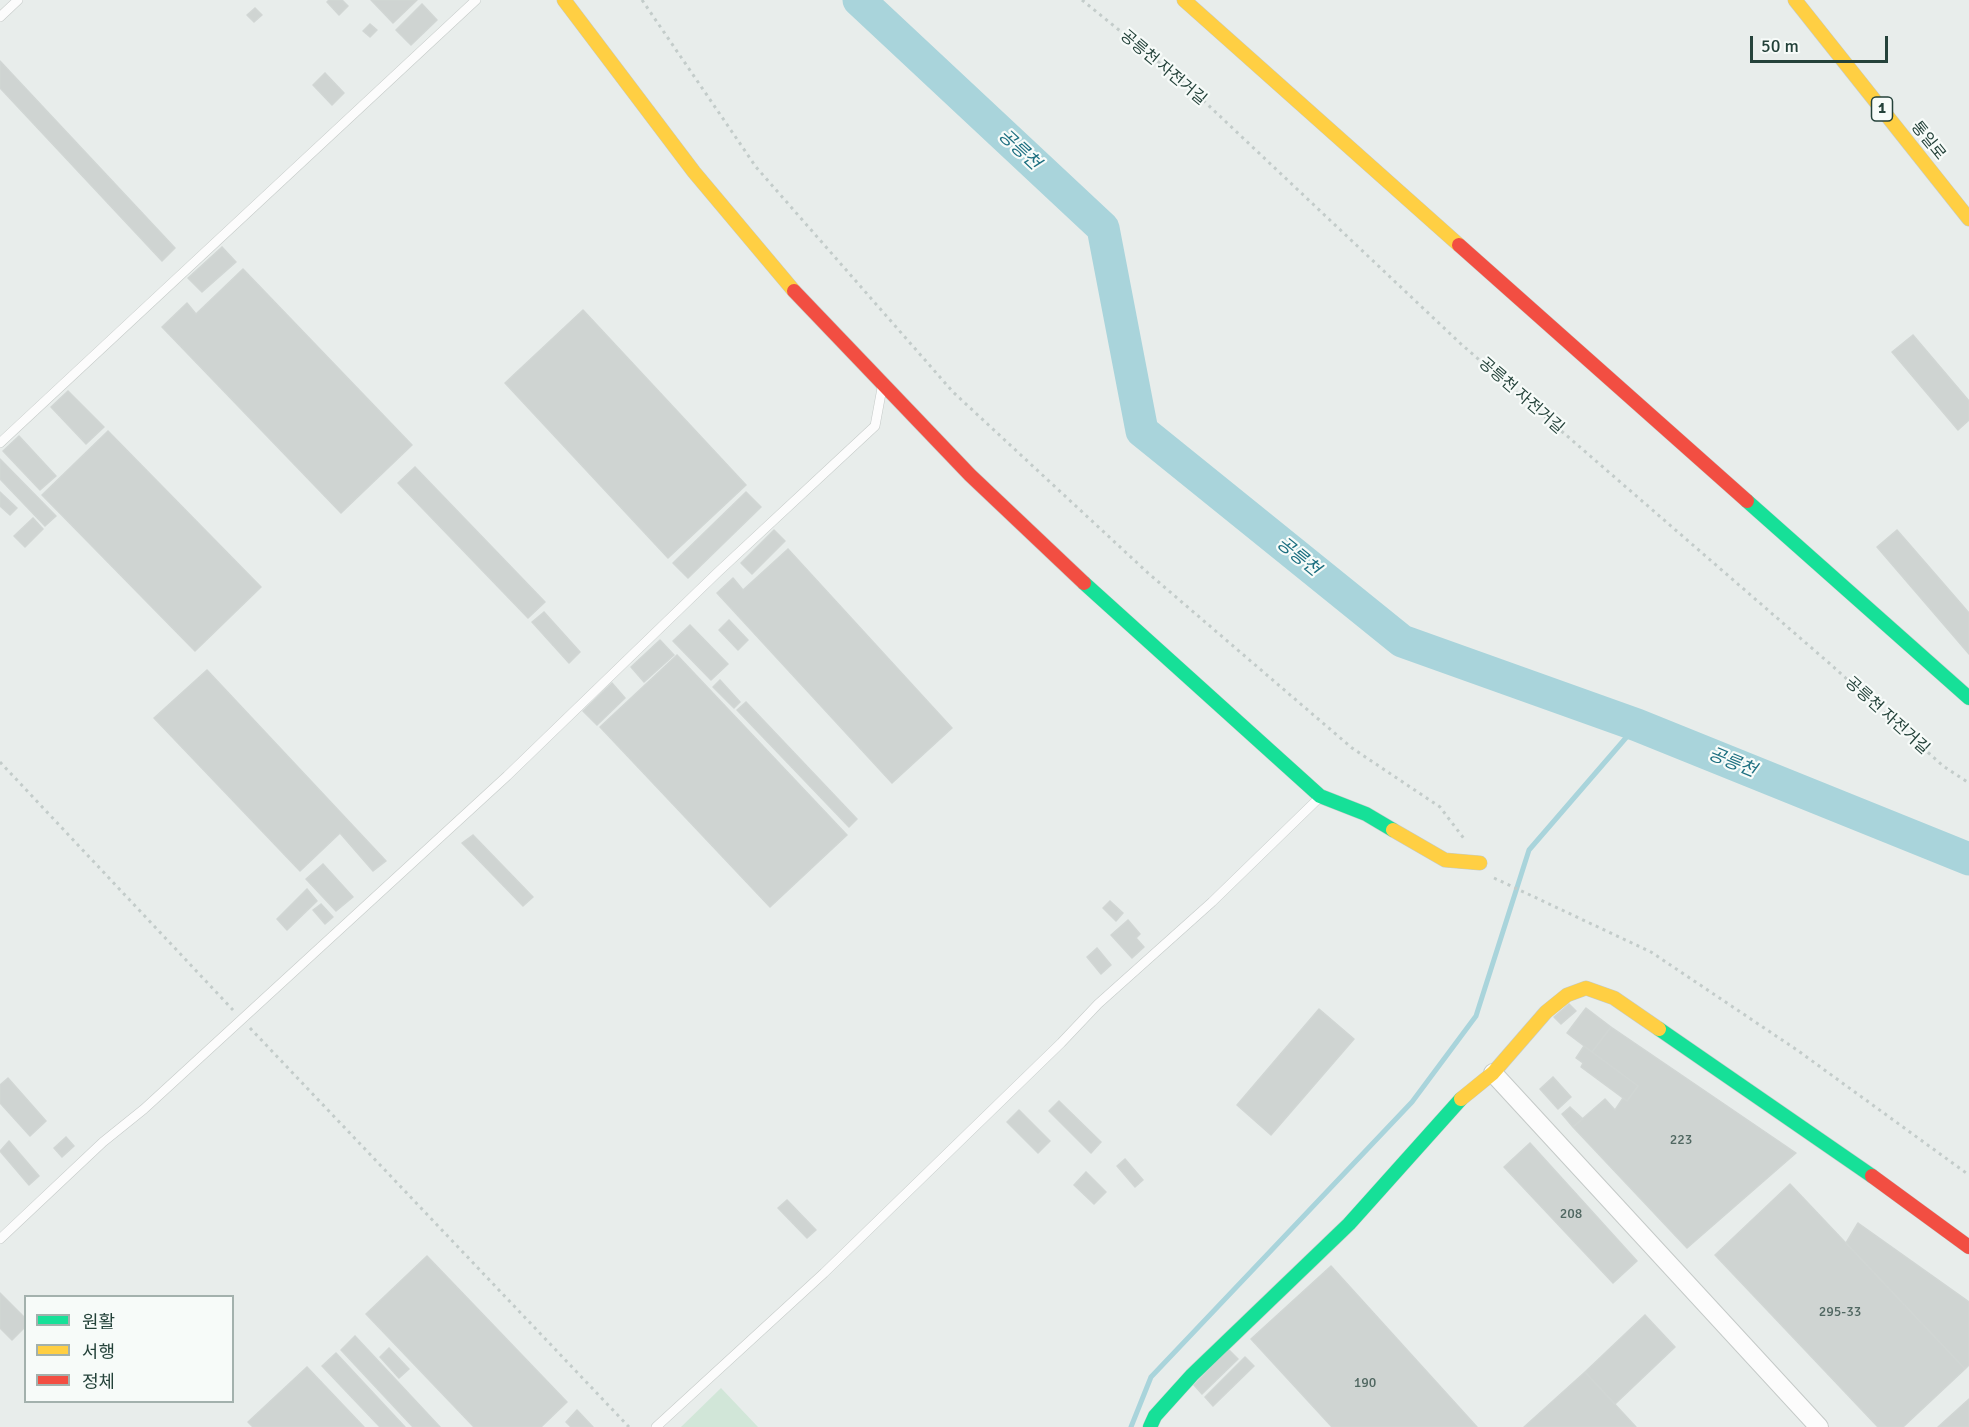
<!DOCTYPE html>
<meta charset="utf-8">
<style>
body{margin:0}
#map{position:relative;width:1969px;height:1427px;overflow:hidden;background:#e8edeb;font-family:Signika,"Noto Sans KR",sans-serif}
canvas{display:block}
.legend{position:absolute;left:24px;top:1295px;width:210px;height:108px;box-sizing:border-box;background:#f7fbf9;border:2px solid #a3b1ad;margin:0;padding:8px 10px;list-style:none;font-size:18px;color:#24423a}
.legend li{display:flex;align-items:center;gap:12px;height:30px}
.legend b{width:30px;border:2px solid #a3b1ad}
.scale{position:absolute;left:1750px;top:36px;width:138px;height:27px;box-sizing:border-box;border:3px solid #24423a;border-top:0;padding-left:8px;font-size:18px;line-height:21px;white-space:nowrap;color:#24423a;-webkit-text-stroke:4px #f7fbf9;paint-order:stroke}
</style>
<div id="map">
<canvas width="1969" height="1427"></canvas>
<ul class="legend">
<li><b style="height:8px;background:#16e098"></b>원활</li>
<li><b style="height:8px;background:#ffcf43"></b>서행</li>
<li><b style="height:8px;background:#f24e42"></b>정체</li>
</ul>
<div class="scale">50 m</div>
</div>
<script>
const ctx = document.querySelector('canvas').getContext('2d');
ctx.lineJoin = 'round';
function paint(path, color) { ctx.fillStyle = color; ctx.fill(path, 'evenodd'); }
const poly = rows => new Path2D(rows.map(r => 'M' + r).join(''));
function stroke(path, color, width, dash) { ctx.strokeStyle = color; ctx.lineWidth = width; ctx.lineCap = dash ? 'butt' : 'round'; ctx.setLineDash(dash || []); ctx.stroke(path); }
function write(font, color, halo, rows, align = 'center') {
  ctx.font = font + ' Signika,"Noto Sans KR",sans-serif'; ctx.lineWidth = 4.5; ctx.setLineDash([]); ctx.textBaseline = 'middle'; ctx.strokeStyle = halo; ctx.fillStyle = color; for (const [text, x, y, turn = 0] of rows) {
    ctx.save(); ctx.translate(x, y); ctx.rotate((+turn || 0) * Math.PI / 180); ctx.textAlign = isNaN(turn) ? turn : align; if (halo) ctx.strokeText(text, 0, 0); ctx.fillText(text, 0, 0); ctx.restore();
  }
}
const green = poly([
 [721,1388,758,1427,681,1427]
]);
const stream = poly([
 [1131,1427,1151,1377,1412,1102,1476,1016,1529,850,1637,725]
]);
const river = poly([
 [859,0,1103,228,1142,431,1402,641,1637,725,1969,859]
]);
const building = poly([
 [329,0,342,0,348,6,339,15,327,2,329,0],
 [371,0,417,0,393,23,371,0],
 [422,4,437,20,411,45,396,30,422,4],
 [255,8,262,15,254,22,247,15,255,8],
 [370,24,377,30,370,37,363,31,370,24],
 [0,61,175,248,162,261,0,88,0,61],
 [325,73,344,93,332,105,313,85,325,73],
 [222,247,236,262,202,292,188,278,222,247],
 [243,269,412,445,341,513,162,327,187,303,196,314,243,269],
 [583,310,746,485,668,558,505,383,583,310],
 [1913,335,1969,401,1969,420,1958,430,1892,352,1913,335],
 [68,391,104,427,86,444,51,407,68,391],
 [108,431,261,587,195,651,42,495,108,431],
 [19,436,56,476,40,490,3,451,19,436],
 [0,459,56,516,45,526,0,479,0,459],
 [415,467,545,602,528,618,398,483,415,467],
 [0,492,17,508,10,515,0,506,0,492],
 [746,492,761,507,688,578,673,563,746,492],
 [33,518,43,529,25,547,14,536,33,518],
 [774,530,785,541,752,574,741,563,774,530],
 [1897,530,1969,613,1969,654,1877,547,1897,530],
 [788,549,952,728,892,783,717,593,733,578,743,590,788,549],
 [544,612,580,652,569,663,532,622,544,612],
 [729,620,748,640,738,650,719,630,729,620],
 [690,625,728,664,711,680,673,641,690,625],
 [660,640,674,655,644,682,631,667,660,640],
 [677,655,847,835,770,907,600,727,677,655],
 [207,670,386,861,373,871,340,833,300,871,154,718,207,670],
 [720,680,740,702,734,708,713,687,720,680],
 [612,683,625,698,597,725,583,711,612,683],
 [746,702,857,819,849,827,737,710,746,702],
 [473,835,533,897,523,906,462,843,473,835],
 [323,864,353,897,336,911,306,879,323,864],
 [307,889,317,901,287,930,277,919,307,889],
 [1110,901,1123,913,1116,921,1103,908,1110,901],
 [321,904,333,917,325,924,313,910,321,904],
 [1128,920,1140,934,1136,938,1144,947,1132,958,1111,935,1128,920],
 [1097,948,1111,965,1101,974,1087,957,1097,948],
 [1569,1004,1576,1011,1561,1024,1554,1017,1569,1004],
 [1586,1008,1611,1027,1592,1052,1567,1033,1586,1008],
 [1319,1009,1354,1039,1271,1135,1237,1105,1319,1009],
 [1611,1027,1796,1153,1687,1248,1573,1127,1605,1099,1615,1110,1623,1098,1627,1101,1638,1086,1592,1052,1611,1027],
 [1584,1046,1638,1086,1627,1101,1581,1067,1583,1063,1576,1058,1584,1046],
 [1553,1077,1571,1097,1558,1109,1540,1089,1553,1077],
 [8,1078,46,1121,30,1136,0,1103,0,1085,8,1078],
 [1059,1101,1101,1142,1091,1153,1049,1111,1059,1101],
 [1570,1107,1583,1119,1573,1127,1562,1114,1570,1107],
 [1019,1110,1050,1141,1038,1153,1007,1122,1019,1110],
 [66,1137,74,1146,62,1157,54,1148,66,1137],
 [9,1141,39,1176,29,1185,0,1151,9,1141],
 [1530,1143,1637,1261,1613,1283,1504,1167,1530,1143],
 [1125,1159,1143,1180,1135,1187,1117,1166,1125,1159],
 [1086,1172,1106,1192,1094,1204,1074,1185,1086,1172],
 [1790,1184,1965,1369,1903,1427,1878,1427,1715,1255,1790,1184],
 [787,1200,816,1230,807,1238,778,1208,787,1200],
 [1858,1223,1969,1302,1969,1365,1965,1369,1846,1243,1858,1223],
 [427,1256,567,1402,541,1427,474,1427,366,1314,427,1256],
 [1331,1266,1477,1427,1332,1427,1251,1339,1331,1266],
 [0,1293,26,1319,26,1326,12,1340,0,1328,0,1293],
 [1645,1315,1675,1347,1615,1404,1585,1372,1645,1315],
 [355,1336,440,1427,413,1427,341,1350,355,1336],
 [389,1348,409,1369,399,1378,380,1357,389,1348],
 [1229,1350,1238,1359,1202,1394,1194,1385,1229,1350],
 [336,1353,405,1427,380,1427,322,1366,336,1353],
 [1245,1357,1254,1366,1213,1406,1205,1397,1245,1357],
 [307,1367,364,1427,253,1427,248,1422,307,1367],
 [1585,1372,1636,1427,1524,1427,1585,1372],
 [1969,1399,1969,1427,1938,1427,1969,1399],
 [577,1410,593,1427,571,1427,566,1422,577,1410]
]);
const path = poly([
 [642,0,756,167,953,392,1148,573,1352,748,1440,807,1465,840],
 [1082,0,1188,86,1461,344,1829,663,1943,766,1969,783],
 [0,762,233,1010],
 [1494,878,1651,952,1797,1050,1969,1175],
 [250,1028,629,1427]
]);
const lane = poly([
 [0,17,18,0],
 [0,443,476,0],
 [0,1239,103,1142,144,1109,507,776,718,572,875,426,882,388],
 [656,1427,824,1273,1061,1043,1098,1004,1212,902,1319,798]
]);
const street = poly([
 [1493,1073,1819,1427]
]);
const fast = poly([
 [1747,501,1969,698],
 [1084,583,1320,796,1366,814,1393,830],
 [1659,1029,1872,1176],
 [1150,1427,1155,1416,1192,1375,1349,1224,1461,1099]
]);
const slow = poly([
 [564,0,694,172,794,291],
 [1184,0,1459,245],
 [1795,0,1969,219],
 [1393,830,1445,860,1480,863],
 [1461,1099,1493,1073,1546,1012,1567,995,1586,988,1614,998,1659,1029]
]);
const jam = poly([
 [1459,245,1747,501],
 [794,291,970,475,1084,583],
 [1872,1176,1969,1247]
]);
const numberNames = [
 ["223",1681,1140],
 ["208",1571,1214],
 ["295-33",1840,1312],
 ["190",1365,1383]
];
const shields = [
 [1882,109,21]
];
const shieldNames = [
 ["1",1882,109]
];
const streetNames = [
 ["공릉천 자전거길",1163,68,40],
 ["통일로",1928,141,51],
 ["공릉천 자전거길",1521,396,41],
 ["공릉천 자전거길",1887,716,42]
];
const waterNames = [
 ["공릉천",1019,150,43],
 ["공릉천",1298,557,39],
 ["공릉천",1732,763,22]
];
paint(green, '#d1e6d8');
stroke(stream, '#a9d4db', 5);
stroke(river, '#a9d4db', 33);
paint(building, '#cfd4d2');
stroke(building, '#d1d6d4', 1.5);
stroke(lane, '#c5cac8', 10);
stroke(street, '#c5cac8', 20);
stroke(fast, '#c3cbc8', 15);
stroke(slow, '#c3cbc8', 15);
stroke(jam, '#c3cbc8', 15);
stroke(path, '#c3ccca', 3, [3, 4.5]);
stroke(lane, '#fcfcfc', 9);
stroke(street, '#fcfcfc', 18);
stroke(fast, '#16e098', 14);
stroke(slow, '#ffcf43', 14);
stroke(jam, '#f24e42', 14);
write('14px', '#506761', null, numberNames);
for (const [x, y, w] of shields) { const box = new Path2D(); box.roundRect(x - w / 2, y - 12, w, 24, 4.5); ctx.fillStyle = '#f7fbf9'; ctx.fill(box); stroke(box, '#24423a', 1.5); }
write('bold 15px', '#24423a', null, shieldNames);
write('16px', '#24423a', '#f7fbf9', streetNames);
write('italic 18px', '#1c6f80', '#f7fbf9', waterNames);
</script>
